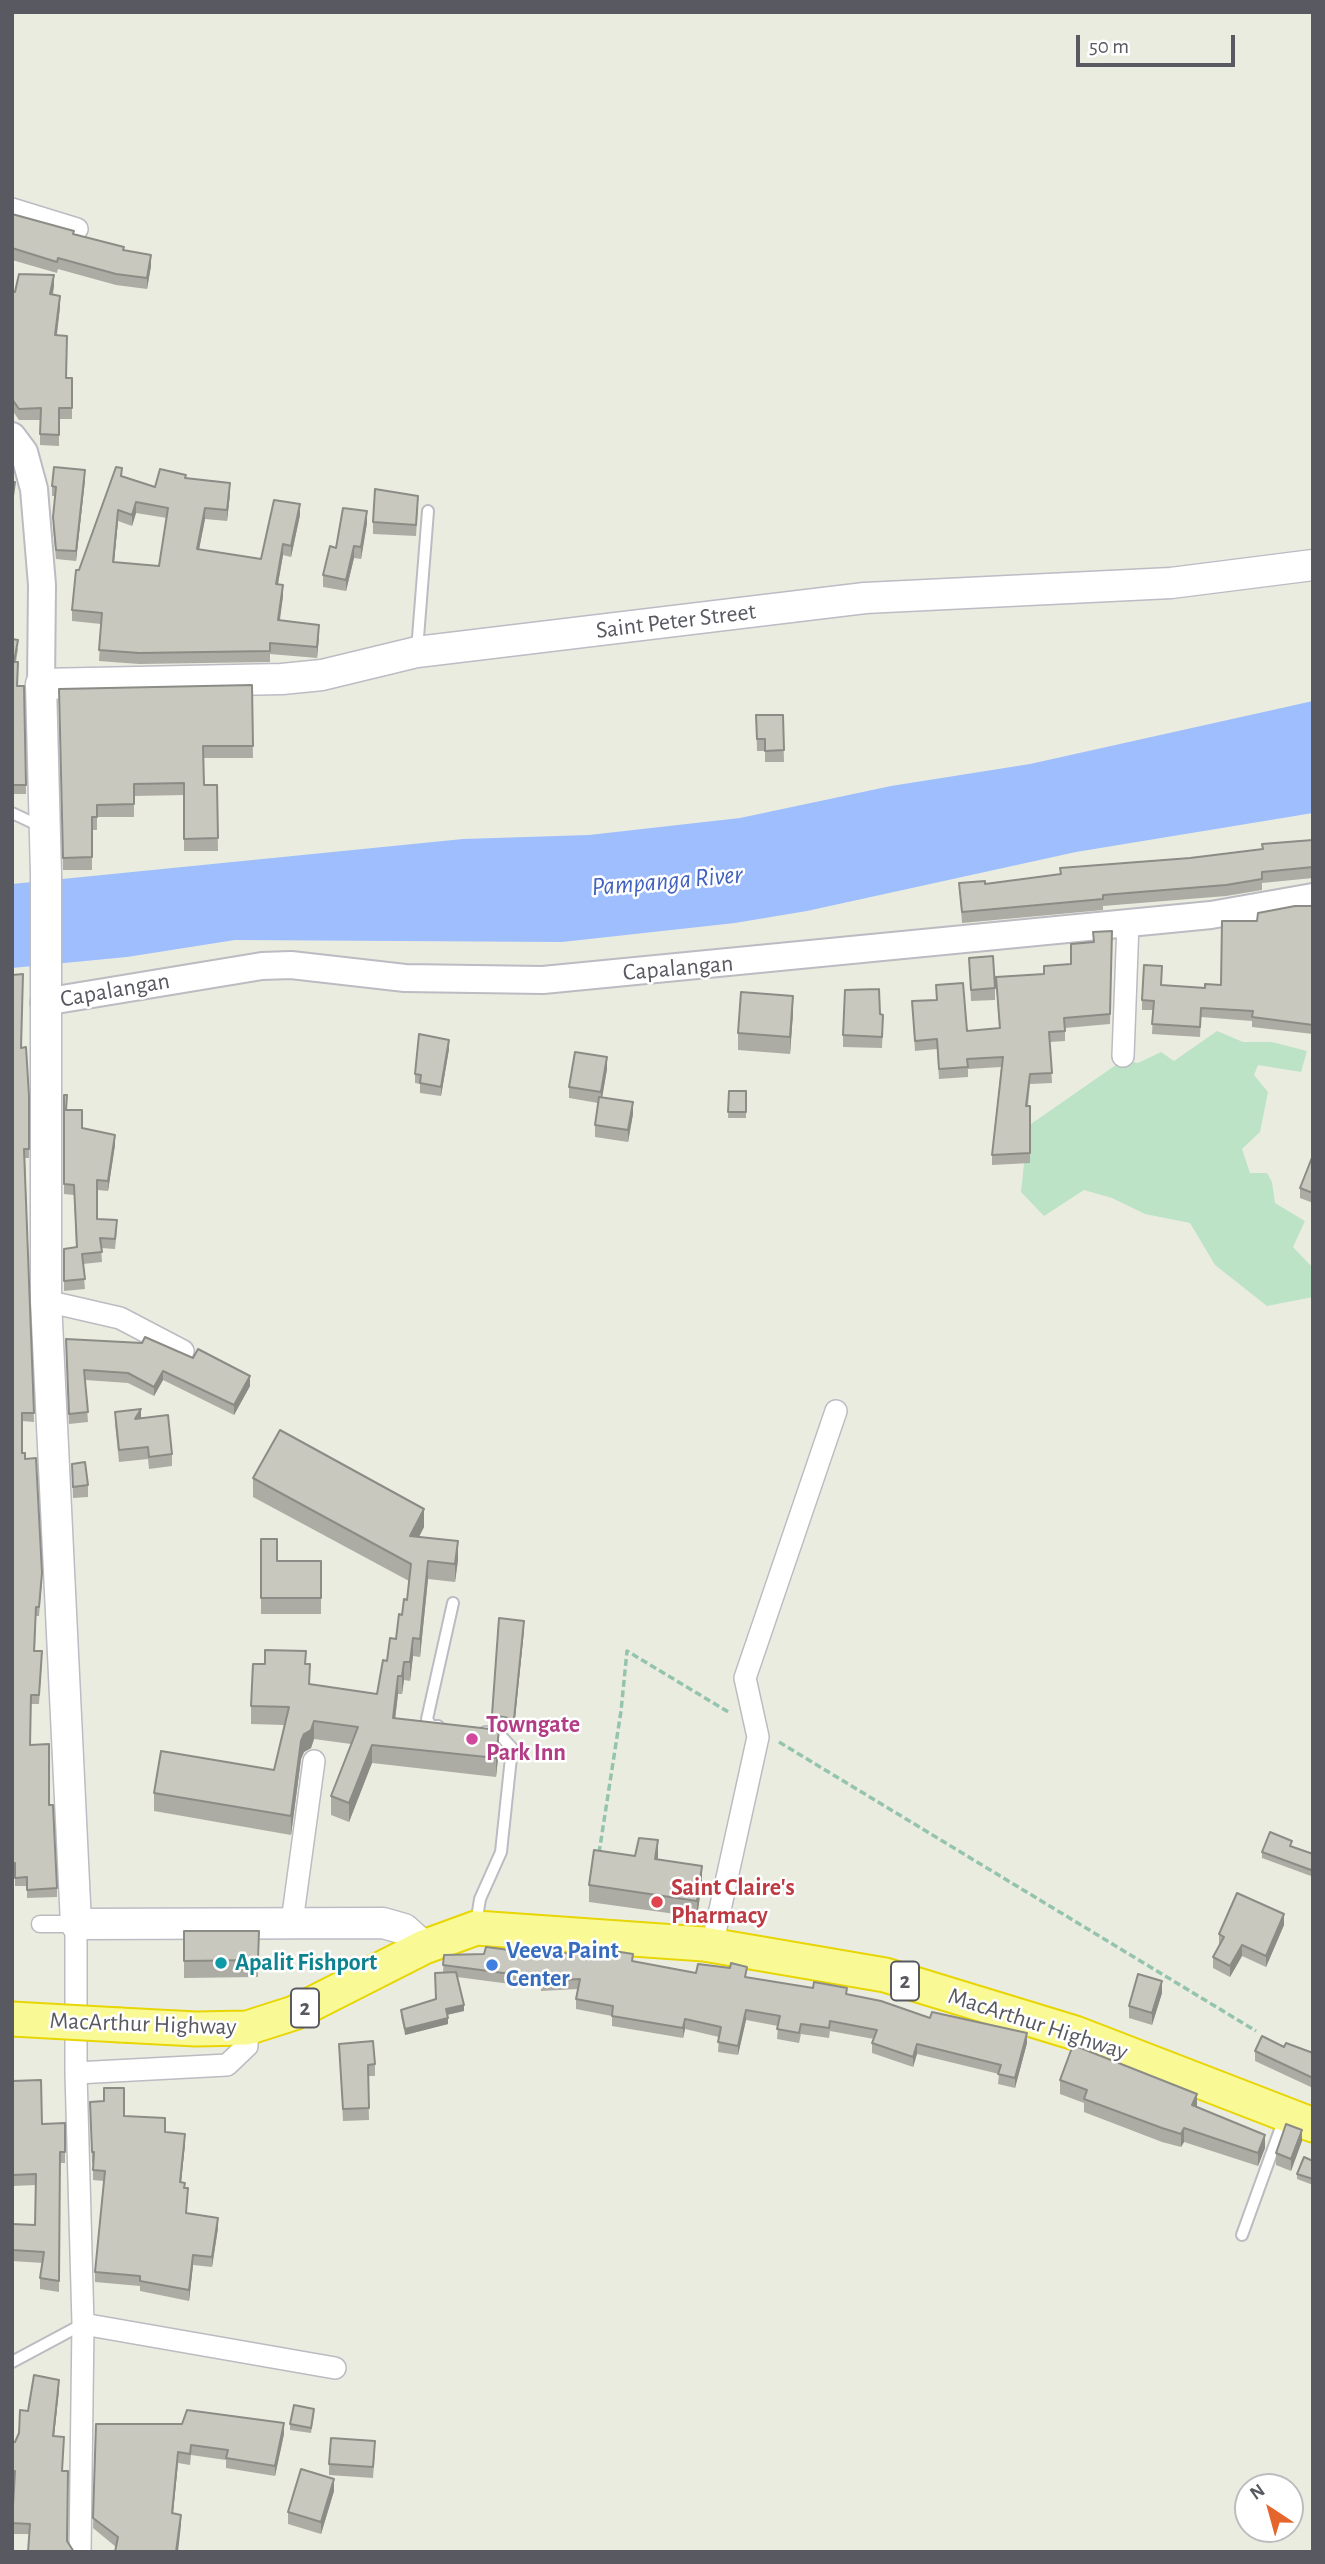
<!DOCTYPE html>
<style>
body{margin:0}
#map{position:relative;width:1325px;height:2564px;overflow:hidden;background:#ebece0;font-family:"Alegreya Sans",sans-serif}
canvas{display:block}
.frame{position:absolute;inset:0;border:14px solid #595a61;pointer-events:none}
.north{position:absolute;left:1234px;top:2473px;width:70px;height:70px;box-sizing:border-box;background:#fff;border:2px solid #bdbdc0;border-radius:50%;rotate:324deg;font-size:19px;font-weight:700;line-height:28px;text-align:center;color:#595a61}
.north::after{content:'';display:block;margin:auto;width:24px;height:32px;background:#e5662c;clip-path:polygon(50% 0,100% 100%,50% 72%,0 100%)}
.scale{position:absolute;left:1076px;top:35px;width:159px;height:32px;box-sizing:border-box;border:4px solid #595a61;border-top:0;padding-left:9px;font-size:21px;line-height:24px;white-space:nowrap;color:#595a61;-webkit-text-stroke:5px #fff;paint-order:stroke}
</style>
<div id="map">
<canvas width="1325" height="2564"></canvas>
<div class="frame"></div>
<div class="north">N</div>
<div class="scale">50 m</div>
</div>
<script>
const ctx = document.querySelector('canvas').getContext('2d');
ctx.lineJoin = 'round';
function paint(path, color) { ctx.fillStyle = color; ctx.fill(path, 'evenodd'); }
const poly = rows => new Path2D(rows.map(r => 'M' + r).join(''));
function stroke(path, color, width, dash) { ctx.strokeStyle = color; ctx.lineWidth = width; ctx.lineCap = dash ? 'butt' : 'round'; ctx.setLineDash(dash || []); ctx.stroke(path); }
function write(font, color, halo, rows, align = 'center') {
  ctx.font = font + ' "Alegreya Sans",sans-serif'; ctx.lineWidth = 5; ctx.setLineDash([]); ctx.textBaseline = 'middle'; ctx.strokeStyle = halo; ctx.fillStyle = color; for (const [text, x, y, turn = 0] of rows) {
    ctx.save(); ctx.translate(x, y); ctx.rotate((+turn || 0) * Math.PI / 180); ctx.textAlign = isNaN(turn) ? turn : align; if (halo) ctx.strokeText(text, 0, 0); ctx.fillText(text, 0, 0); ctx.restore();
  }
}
const green = poly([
 [1217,1031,1243,1042,1272,1042,1307,1051,1301,1072,1258,1065,1254,1075,1268,1092,1260,1132,1242,1149,1250,1173,1267,1173,1272,1182,1275,1203,1305,1221,1293,1247,1313,1268,1313,1297,1267,1306,1215,1265,1190,1223,1145,1214,1112,1198,1084,1190,1044,1216,1021,1192,1028,1126,1123,1060,1138,1063,1161,1052,1174,1061]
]);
const water = poly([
 [1313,701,1313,813,1076,852,807,911,735,923,562,942,235,940,127,957,12,968,12,884,463,839,589,835,740,818,891,786,1030,764]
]);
const path = poly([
 [779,1742,1256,2031],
 [599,1853,621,1711,627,1651,730,1713]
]);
const service = poly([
 [417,650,428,511],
 [12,813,42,827],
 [438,1726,431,1726,427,1719,453,1603],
 [476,1924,480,1899,501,1852,512,1748,498,1733,485,1732],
 [1242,2235,1284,2119],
 [12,2362,83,2324]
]);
const pedestrian = poly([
 [40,1924,76,1924]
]);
const minor = poly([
 [12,209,77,229],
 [1123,1056,1128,923],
 [46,1301,120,1318,183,1351],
 [292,1922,314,1761],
 [76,1924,76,2073,83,2324,80,2552],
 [712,1946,758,1737,745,1678,836,1411],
 [76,2073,227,2065,247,2046,247,2028],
 [83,2324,335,2368]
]);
const tertiary = poly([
 [12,436,24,452,34,489,42,585,41,684],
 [44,1002,262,966,291,965,405,978,543,980,1211,915,1313,897]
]);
const secondary = poly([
 [424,1947,404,1929,383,1923,76,1924,46,1301,46,875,41,684,282,679,322,675,417,652,865,598,1171,583,1313,565]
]);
const trunk = poly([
 [120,2025,196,2029,247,2028,294,2013,424,1947,476,1928,704,1944,885,1975,1075,2033,1313,2125]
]);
const trunkBridge = poly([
 [12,2019,120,2025]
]);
const wall = poly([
 [12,214,124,250,151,266,147,289,116,285,58,269,57,273,12,260],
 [54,286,53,295,60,307,57,335,67,378,72,378,72,419,59,419,59,446,40,445,40,420,19,420,12,410,12,292],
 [122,476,155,487,186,478,230,494,227,521,205,519,199,549,261,559,300,515,291,557,283,555,278,584,283,596,280,620,319,636,317,658,270,654,270,662,139,664,99,661,101,624,72,621,72,610,79,570],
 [136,513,167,518,159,566,114,562,118,521,132,526],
 [85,480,76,561,56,559,53,527,55,496,52,496,52,486],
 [418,507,416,536,373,534,373,522],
 [367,523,361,559,354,558,346,591,323,587,323,575,336,548],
 [12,639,18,649,16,662,17,686,24,686,26,794,12,794],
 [252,685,253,758,204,758,204,785,217,785,218,851,184,851,184,795,134,796,134,817,97,817,97,830,92,830,92,870,63,870,59,689],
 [756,715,783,715,784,762,765,762,765,751,757,751],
 [1313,840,1313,878,1262,883,1262,890,1226,896,1103,906,1103,910,962,923,959,883,985,884,1060,874,1060,868,1190,858,1262,849,1262,844],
 [1313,906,1313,1034,1252,1027,1252,1021,1201,1017,1200,1037,1152,1034,1153,1010,1142,1010,1142,1000,1162,976,1162,985,1205,988,1221,985,1257,921],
 [1112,931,1110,1024,1065,1028,1065,1041,1050,1042,1052,1083,1030,1084,1028,1106,1030,1106,1030,1163,992,1165,992,1155,1001,1067,968,1069,968,1077,939,1079,937,1049,915,1051,912,1001,936,1000,936,985,967,1031,999,1028,996,977,1044,974,1044,966,1071,964,1093,942,1093,932],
 [969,958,995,988,995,1000,971,1001],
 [12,975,21,1048,29,1096,29,1158,25,1158,34,1422,22,1421,22,1453,25,1459,42,1581,39,1616,36,1616,35,1651,42,1660,39,1704,31,1704,30,1745,49,1805,57,1888,57,1897,27,1898,27,1886,15,1886,15,1872,12,1872],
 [793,1013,790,1054,738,1050,738,1033],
 [880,1014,883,1026,882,1048,843,1047,843,1035],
 [449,1049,441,1096,420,1093,420,1084,415,1083,415,1074],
 [607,1069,602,1098,633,1114,628,1142,595,1137,595,1125,598,1103,569,1098,569,1087],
 [729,1091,746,1091,746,1118,728,1118],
 [64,1095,67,1110,82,1128,115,1145,108,1191,97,1190,97,1219,117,1229,115,1249,101,1248,102,1262,83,1264,85,1289,64,1291,64,1249,76,1247,74,1195,64,1194],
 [1313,1155,1313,1203,1300,1198,1300,1188],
 [66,1348,250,1386,234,1415,163,1380,154,1396,128,1383,85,1380,88,1422,69,1424],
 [115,1412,141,1419,172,1454,172,1466,149,1469,148,1459,119,1462,115,1423],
 [72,1464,88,1485,88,1497,73,1498],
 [253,1478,424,1527,419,1537,458,1560,455,1582,428,1579,420,1657,413,1656,410,1681,404,1680,402,1694,398,1694,395,1719,499,1748,496,1777,372,1763,349,1822,331,1815,331,1796,351,1744,314,1739,311,1748,304,1752,301,1759,291,1835,154,1811,154,1793,274,1770,284,1725,251,1724,251,1706,306,1664,310,1684,377,1694,387,1661,396,1639,402,1615,407,1600,409,1581,253,1497],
 [261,1539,277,1561,321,1561,321,1614,261,1614],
 [524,1630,514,1728,492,1724,492,1715],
 [1292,1846,1313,1854,1311,1876,1262,1858,1262,1852],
 [658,1859,702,1882,697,1917,589,1902,589,1885],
 [1284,1925,1266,1967,1242,1956,1230,1977,1213,1968,1213,1957,1219,1945,1219,1934],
 [184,1931,259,1931,258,1977,184,1978],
 [444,1955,525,1955,633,1961,696,1973,747,1978,847,1995,930,2018,1027,2043,1015,2088,998,2084,999,2074,917,2054,913,2067,872,2053,872,2043,874,2039,830,2031,829,2038,801,2034,799,2043,777,2039,778,2026,746,2020,738,2055,718,2052,719,2037,685,2029,683,2038,612,2026,612,2016,576,2009,576,1999,578,1989,541,1991,541,1988,457,1977,464,2011,447,2015,448,2024,405,2035,401,2016,401,2010,436,1999,443,1973],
 [1162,1993,1152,2025,1129,2018,1129,2006],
 [339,2044,375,2064,375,2076,368,2076,369,2120,343,2121],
 [1284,2047,1313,2053,1313,2088,1255,2061,1255,2051],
 [1060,2080,1197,2107,1265,2148,1258,2166,1184,2142,1181,2147,1162,2142,1084,2112,1084,2103,1060,2094],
 [12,2081,42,2124,65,2123,65,2163,60,2163,59,2292,40,2289,40,2278,43,2263,12,2261,12,2224,35,2225,36,2185,12,2186],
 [90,2102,165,2132,185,2144,181,2182,184,2188,187,2213,218,2228,212,2267,193,2265,189,2301,140,2291,140,2286,95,2282,95,2272,104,2181,93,2180,93,2163,92,2163],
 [1302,2141,1291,2171,1276,2165,1276,2153],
 [1313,2161,1313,2185,1297,2179,1297,2174],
 [59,2390,54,2436,64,2447,29,2534,12,2534,14,2482,12,2481,12,2442,15,2442,28,2411],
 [314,2415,311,2433,290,2430,290,2424],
 [96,2424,284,2434,275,2476,226,2468,226,2460,191,2455,190,2465,178,2463,173,2513,181,2525,116,2547,93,2528],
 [375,2452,373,2478,329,2475,329,2464],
 [334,2491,321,2534,288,2524,288,2512]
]);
const shadedWall = poly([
 [151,255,151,266,147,289,147,278],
 [54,275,54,286,50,305,50,294],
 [60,296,60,307,55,347,55,335],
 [85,470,85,480,76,561,76,551],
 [230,483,230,494,227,521,227,510],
 [136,502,136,513,132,526,132,515],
 [300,504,300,515,291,557,291,546],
 [205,508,205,519,197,560,197,549],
 [118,510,118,521,113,573,113,562],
 [367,511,367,523,361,559,361,547],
 [283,544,283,555,276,595,276,584],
 [354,546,354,558,346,591,346,580],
 [283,585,283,596,278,631,278,620],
 [319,625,319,636,317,658,317,647],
 [793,996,793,1013,790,1054,790,1037],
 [449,1040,449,1049,441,1096,441,1087],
 [607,1057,607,1069,601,1104,601,1092],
 [633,1102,633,1114,628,1142,628,1130],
 [115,1135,115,1145,108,1191,108,1181],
 [163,1371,163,1380,154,1396,154,1387],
 [250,1376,250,1386,234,1415,234,1405],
 [141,1409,141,1421,135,1419],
 [424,1509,424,1527,410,1554,410,1536],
 [458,1541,458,1560,455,1582,455,1564],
 [428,1561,428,1579,420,1657,420,1639],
 [524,1621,524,1630,514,1728,514,1719],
 [413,1638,413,1656,410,1681,410,1662],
 [404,1662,404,1680,402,1694,402,1676],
 [398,1676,398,1694,393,1737,393,1718],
 [314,1721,314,1739,311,1748,304,1752,301,1759,291,1835,291,1816,301,1741,304,1734],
 [499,1730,499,1748,496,1777,496,1758],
 [372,1745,372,1763,349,1822,349,1803],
 [658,1840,658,1857,655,1876,655,1859],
 [702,1866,702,1882,697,1917,697,1901],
 [1284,1914,1284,1925,1266,1967,1266,1956],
 [1242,1945,1242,1956,1230,1977,1230,1966],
 [1162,1981,1162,1993,1152,2025,1152,2013],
 [464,2005,464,2011,446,2015,446,2009],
 [746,2010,746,2020,738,2055,738,2046],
 [448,2018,448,2024,405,2035,405,2029],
 [685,2019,685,2029,683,2038,683,2028],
 [1027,2033,1027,2043,1015,2088,1015,2078],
 [917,2044,917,2054,913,2067,913,2057],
 [1197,2094,1197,2108,1192,2105],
 [1184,2128,1184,2142,1181,2147,1181,2134],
 [1302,2130,1302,2141,1291,2171,1291,2159],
 [185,2134,185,2144,180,2193,180,2182],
 [1265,2135,1265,2148,1258,2166,1258,2153],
 [218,2218,218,2228,212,2267,212,2257],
 [193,2255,193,2265,189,2301,189,2290],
 [59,2380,59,2390,53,2446,53,2436],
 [284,2423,284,2434,275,2476,275,2466],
 [178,2452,178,2463,172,2523,172,2513],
 [334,2479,334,2491,321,2534,321,2522],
 [181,2515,181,2525,178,2552,176,2552]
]);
const building = poly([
 [12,214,74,231,73,234,124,247,123,250,151,255,147,278,116,274,58,258,57,262,12,248,12,214],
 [19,274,54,275,50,294,60,296,55,335,67,336,66,378,72,378,72,408,59,408,59,435,40,434,41,408,19,409,12,399,12,292,15,292,19,274],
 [54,467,85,470,76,551,56,550,53,517,56,487,52,486,54,467],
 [116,467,122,468,121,476,155,487,160,469,186,475,185,478,230,483,227,510,205,508,197,549,261,559,274,500,300,504,291,546,283,544,276,584,283,585,278,620,319,625,317,647,270,643,270,651,139,653,99,650,102,613,72,610,76,570,79,570,116,467],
 [136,502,168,508,159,566,113,562,118,510,132,515,136,502],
 [12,482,15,482,12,503,12,482],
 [375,489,418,496,416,525,373,522,375,489],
 [343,508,367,511,361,547,354,546,346,580,323,575,330,546,336,548,343,508],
 [12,639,18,640,14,662,18,662,17,686,24,686,26,785,12,785,12,639],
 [252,685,253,746,203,746,204,785,217,785,218,838,184,839,184,783,134,784,134,804,97,805,97,817,92,817,92,857,63,858,59,689,252,685],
 [756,715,783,715,784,750,765,751,765,739,757,739,756,715],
 [1313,840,1313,867,1262,872,1262,879,1226,885,1103,895,1103,899,962,912,959,883,985,881,985,884,1061,874,1060,868,1190,858,1263,849,1262,844,1313,840],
 [1295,906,1313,906,1313,1025,1252,1017,1253,1011,1201,1008,1200,1027,1152,1024,1154,1001,1142,1000,1144,965,1162,966,1161,985,1205,988,1205,984,1221,985,1222,921,1257,921,1258,913,1295,906],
 [1112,931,1110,1014,1064,1018,1065,1031,1049,1032,1052,1073,1030,1074,1026,1106,1030,1106,1030,1153,992,1155,1003,1057,967,1059,968,1067,939,1069,937,1039,915,1041,912,1001,937,1000,936,985,963,983,967,1031,1000,1028,996,977,1044,974,1044,966,1071,964,1071,944,1094,942,1093,932,1112,931],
 [993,956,995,988,971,990,969,958,993,956],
 [23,974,21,1048,26,1047,29,1096,29,1149,24,1149,34,1413,22,1413,22,1453,25,1453,25,1459,36,1458,42,1573,39,1607,36,1607,34,1651,42,1651,39,1695,31,1695,30,1745,49,1744,49,1805,53,1805,57,1888,27,1890,27,1877,15,1878,15,1863,12,1863,12,975,23,974],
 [879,989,880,1014,883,1015,882,1037,843,1035,845,990,879,989],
 [741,992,793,996,790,1037,738,1033,741,992],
 [419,1034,449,1040,441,1087,420,1083,421,1075,415,1074,419,1034],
 [575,1052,607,1057,601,1092,569,1087,575,1052],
 [729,1091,746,1091,746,1112,728,1112,729,1091],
 [64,1095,67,1095,66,1110,82,1110,82,1128,115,1135,108,1181,97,1180,97,1219,117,1220,115,1239,100,1238,102,1252,82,1254,85,1279,64,1281,64,1249,77,1247,74,1185,64,1184,64,1095],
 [599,1097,633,1102,628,1130,595,1125,599,1097],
 [1313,1155,1313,1193,1300,1188,1313,1155],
 [145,1337,193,1358,198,1349,250,1376,234,1405,163,1371,154,1387,128,1373,84,1370,88,1412,69,1414,66,1339,142,1343,145,1337],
 [141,1409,135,1419,168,1415,172,1454,149,1457,148,1447,119,1450,115,1412,141,1409],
 [280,1430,424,1509,410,1536,458,1541,455,1564,428,1561,420,1639,413,1638,410,1662,404,1662,402,1676,398,1676,393,1718,499,1730,496,1758,372,1745,349,1803,331,1796,358,1727,314,1721,311,1730,304,1734,301,1741,291,1816,154,1793,161,1751,274,1770,289,1707,251,1706,253,1664,265,1664,265,1650,306,1651,305,1664,310,1664,309,1684,377,1694,383,1660,387,1661,390,1638,396,1639,399,1614,402,1615,404,1599,407,1600,411,1564,253,1478,280,1430],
 [85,1462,88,1485,73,1487,72,1464,85,1462],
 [261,1539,277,1539,277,1561,321,1561,321,1598,261,1598,261,1539],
 [499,1618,524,1621,514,1719,492,1715,499,1618],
 [1270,1832,1292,1841,1290,1846,1313,1854,1313,1865,1311,1870,1262,1852,1270,1832],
 [639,1838,658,1840,655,1859,702,1866,697,1901,589,1885,594,1850,635,1856,639,1838],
 [1237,1893,1284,1914,1266,1956,1242,1945,1230,1966,1213,1957,1224,1937,1219,1934,1237,1893],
 [184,1931,259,1931,258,1960,184,1961,184,1931],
 [570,1944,633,1954,632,1961,696,1973,698,1964,730,1968,731,1963,747,1967,745,1977,813,1988,814,1982,847,1988,846,1994,881,2001,930,2018,932,2012,1027,2033,1015,2078,998,2074,1001,2065,917,2044,913,2057,872,2043,877,2030,830,2021,829,2028,801,2024,799,2033,777,2029,780,2016,746,2010,738,2046,718,2042,721,2027,685,2019,683,2028,612,2016,613,2006,576,1999,580,1979,541,1981,541,1978,443,1965,444,1955,484,1954,486,1947,525,1952,525,1955,569,1953,570,1944],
 [456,1972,464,2005,446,2009,448,2018,405,2029,401,2010,436,1999,435,1973,456,1972],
 [1138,1974,1162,1981,1152,2013,1129,2006,1138,1974],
 [1262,2036,1284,2047,1286,2043,1313,2053,1313,2078,1255,2051,1262,2036],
 [373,2041,375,2064,368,2065,369,2108,343,2109,339,2044,373,2041],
 [1073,2045,1197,2094,1192,2105,1265,2135,1258,2153,1184,2128,1181,2134,1162,2128,1084,2099,1087,2090,1060,2080,1073,2045],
 [41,2080,42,2124,65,2123,65,2152,60,2152,59,2281,40,2278,44,2252,12,2250,12,2224,35,2225,36,2174,12,2175,12,2081,41,2080],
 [104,2088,124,2088,124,2116,165,2118,165,2132,185,2134,180,2182,185,2183,184,2188,188,2188,186,2213,218,2218,212,2257,193,2255,189,2290,140,2281,140,2276,95,2272,105,2171,93,2170,94,2152,92,2152,90,2102,104,2101,104,2088],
 [1286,2124,1302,2130,1291,2159,1276,2153,1286,2124],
 [1304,2157,1313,2161,1313,2179,1297,2174,1304,2157],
 [34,2375,59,2380,53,2436,64,2437,62,2471,68,2471,67,2541,74,2552,28,2552,30,2524,12,2523,15,2471,12,2471,12,2442,15,2442,19,2433,20,2410,28,2411,34,2375],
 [294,2405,314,2409,311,2428,290,2424,294,2405],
 [187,2410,284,2423,275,2466,226,2458,228,2450,191,2445,190,2454,178,2452,172,2513,181,2515,176,2552,115,2552,118,2537,93,2518,96,2424,182,2424,187,2410],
 [331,2438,375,2441,373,2467,329,2464,331,2438],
 [301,2469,334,2479,321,2522,288,2512,301,2469]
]);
const markers = [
 [472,1739,7,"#d1479c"],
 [657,1902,7,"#e0444e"],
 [221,1963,7,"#0f9aa8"],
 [492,1965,7,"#3f7fe0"]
];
const shields = [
 [905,1981,28],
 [305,2008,28]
];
const shieldNames = [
 ["2",905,1981],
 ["2",305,2008]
];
const streetNames = [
 ["Saint Peter Street",676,621,-7],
 ["Capalangan",678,968,-5],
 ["Capalangan",115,990,-10],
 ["MacArthur Highway",143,2024,2],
 ["MacArthur Highway",1038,2024,18]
];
const hotelNames = [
 ["Towngate",486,1725],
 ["Park Inn",486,1753]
];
const healthNames = [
 ["Saint Claire's",671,1888],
 ["Pharmacy",671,1916]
];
const shopNames = [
 ["Veeva Paint",506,1951],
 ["Center",506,1979]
];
const cultureNames = [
 ["Apalit Fishport",235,1963]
];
const waterNames = [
 ["Pampanga River",667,881,-5]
];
paint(green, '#bce3c5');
paint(water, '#9ebefd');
stroke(service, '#bbbbc2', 14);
stroke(pedestrian, '#bbbbc2', 19);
stroke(minor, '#bbbbc2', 24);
stroke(tertiary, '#bbbbc2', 30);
stroke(secondary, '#bbbcc4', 33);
stroke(trunk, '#e7d504', 37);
stroke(path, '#95c4ae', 3.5, [7, 3.5]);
stroke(service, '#fff', 10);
stroke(pedestrian, '#fff', 16);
stroke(minor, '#fff', 21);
stroke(tertiary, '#fff', 26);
stroke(secondary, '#fff', 30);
stroke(trunk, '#f9fa96', 33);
stroke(trunkBridge, '#e7d504', 37, []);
stroke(trunkBridge, '#f9fa96', 33);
paint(wall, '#acaca4');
paint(shadedWall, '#8c8c86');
paint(building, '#c8c8bf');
stroke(building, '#8c8c86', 2);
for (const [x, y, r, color] of markers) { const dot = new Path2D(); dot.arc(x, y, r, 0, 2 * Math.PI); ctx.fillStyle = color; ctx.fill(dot); stroke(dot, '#fff', 2.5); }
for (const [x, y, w] of shields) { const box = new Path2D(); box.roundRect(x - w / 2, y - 19.5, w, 39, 5); ctx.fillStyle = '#fff'; ctx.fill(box); stroke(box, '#595a61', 2); }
write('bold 23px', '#595a61', null, shieldNames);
write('24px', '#595a61', '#fff', streetNames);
write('bold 24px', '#b23c85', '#fff', hotelNames, 'left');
write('bold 24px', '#be3a42', '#fff', healthNames, 'left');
write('bold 24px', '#366cbe', '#fff', shopNames, 'left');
write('bold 24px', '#0d838f', '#fff', cultureNames, 'left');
write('italic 26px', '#4262bf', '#fff', waterNames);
</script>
